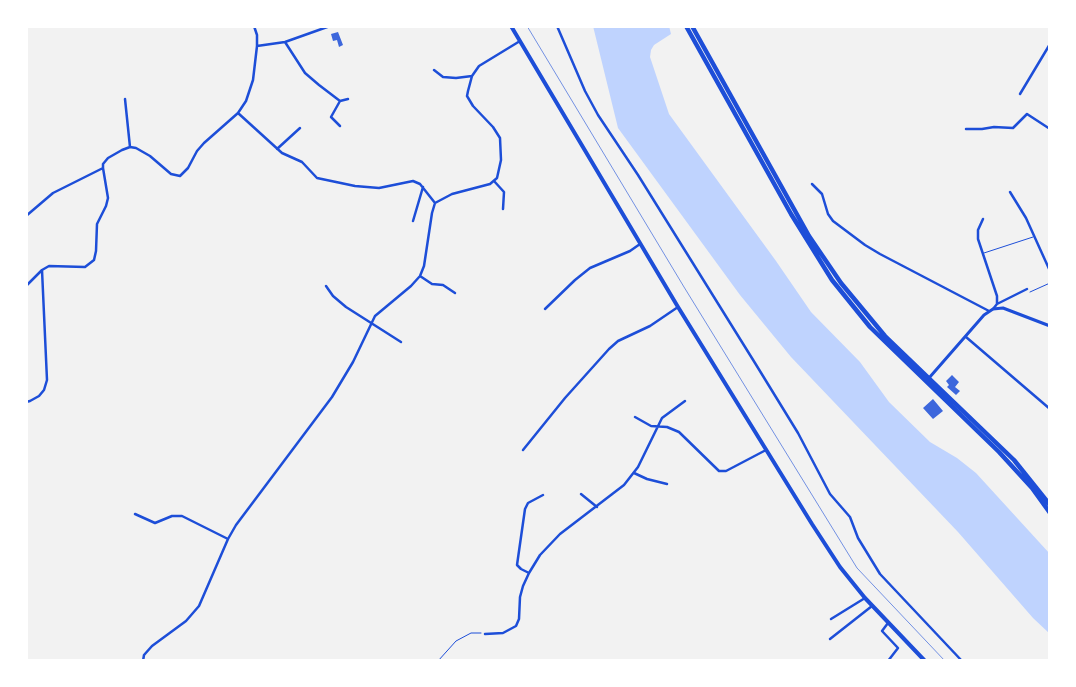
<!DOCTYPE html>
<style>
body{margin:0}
#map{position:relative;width:1076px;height:687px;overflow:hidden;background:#f2f2f2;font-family:"Fira Sans",sans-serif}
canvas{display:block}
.frame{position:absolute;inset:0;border:28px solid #fff;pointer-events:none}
</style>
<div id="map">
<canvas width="1076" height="687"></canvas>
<div class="frame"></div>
</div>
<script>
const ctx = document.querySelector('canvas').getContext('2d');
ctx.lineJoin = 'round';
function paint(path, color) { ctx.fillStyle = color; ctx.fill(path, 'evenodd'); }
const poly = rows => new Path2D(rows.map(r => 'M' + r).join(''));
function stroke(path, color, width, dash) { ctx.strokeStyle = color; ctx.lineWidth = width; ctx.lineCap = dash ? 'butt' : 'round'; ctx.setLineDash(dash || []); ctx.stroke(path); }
const water = poly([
 [593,26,669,26,671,34,654,45,651,50,650,57,669,114,776,261,811,312,860,362,889,402,930,442,957,458,976,473,1050,554,1050,634,1033,618,958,532,791,357,740,295,618,128]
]);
const building = poly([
 [338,32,343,45,339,47,337,40,333,41,331,34],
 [952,375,959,382,955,387,960,391,956,395,947,387,949,385,946,381],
 [933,399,943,411,933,419,923,408]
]);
const path = poly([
 [1030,292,1050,283],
 [438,661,456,641,471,633,481,633]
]);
const service = poly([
 [984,253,1033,237]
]);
const minor = poly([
 [557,26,585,91,598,115,638,175,755,363,798,433,830,494,850,517,858,538,880,574,962,661],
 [285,42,305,73,319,85,340,101],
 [257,46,285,42,330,26],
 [434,70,443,77,456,78,472,76],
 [1020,94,1050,44],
 [125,99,130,147],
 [238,113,282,153,302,162,317,178,355,186,379,188,413,181,420,184,435,203],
 [340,126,331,117,340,101,348,99],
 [966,129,982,129,994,127,1013,128,1027,114,1050,129],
 [277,149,300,128],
 [494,181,504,192,503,209],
 [812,184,822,194,828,214,833,221,865,245,880,254,989,311],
 [1010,192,1026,218,1050,271],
 [26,216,53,193,103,168],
 [983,219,978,230,978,239,997,296,997,304],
 [413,221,423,187],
 [420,276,432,284,443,285,455,293],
 [26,286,42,270,49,266,85,267,94,260,96,251,97,224,106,206,108,198,103,168,103,164,108,158,122,150,130,147,136,148,150,156,171,174,180,176,188,168,197,151,204,143,238,113,246,101,253,80,257,46,257,35,254,26],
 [326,286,333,296,346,307,401,342],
 [545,309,575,280,590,268,630,251,640,244],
 [993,309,997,304,1027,289],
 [966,337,1050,409],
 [26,402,30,401,39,396,44,390,47,380,42,270],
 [635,417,651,426,667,427,679,432,719,471,726,471,766,450],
 [523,450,565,398,609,349,618,341,650,326,678,307],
 [634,473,647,479,667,484],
 [581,494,597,507],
 [135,514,155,523,172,516,182,516,228,539],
 [529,573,521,569,517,565,525,509,528,503,543,495],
 [831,619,865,598],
 [485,634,503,633,516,626,519,619,520,597,523,586,529,573,540,555,560,534,624,485,638,467,662,418,685,401],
 [830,639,872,606],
 [143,661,144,655,152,646,186,621,199,606,228,539,236,525,332,397,353,362,375,316,411,286,420,276,424,266,432,213,435,203,452,194,490,184,497,178,501,160,500,138,493,127,473,106,467,96,468,91,472,76,479,66,520,41],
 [888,661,898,648,882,631,888,623]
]);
const tertiary = poly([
 [929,378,984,315,993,309,1003,308,1050,326]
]);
const secondary = poly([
 [511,26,678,307,812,524,840,567,865,598,925,661]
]);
const trunk = poly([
 [686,26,791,214,832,280,870,327,999,452,1032,488,1050,513],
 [692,26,809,236,841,283,885,336,1014,460,1050,505]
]);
const rail = poly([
 [527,26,684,287,857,568,945,661]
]);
paint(water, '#bfd3fe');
paint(building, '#3d67dc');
stroke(path, '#1d4ed8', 1);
stroke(service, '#1d4ed8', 1);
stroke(minor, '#1d4ed8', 2.5);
stroke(tertiary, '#1d4ed8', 3);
stroke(secondary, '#1d4ed8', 4);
stroke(trunk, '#1d4ed8', 4.5);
stroke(rail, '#7290e2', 1);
</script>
